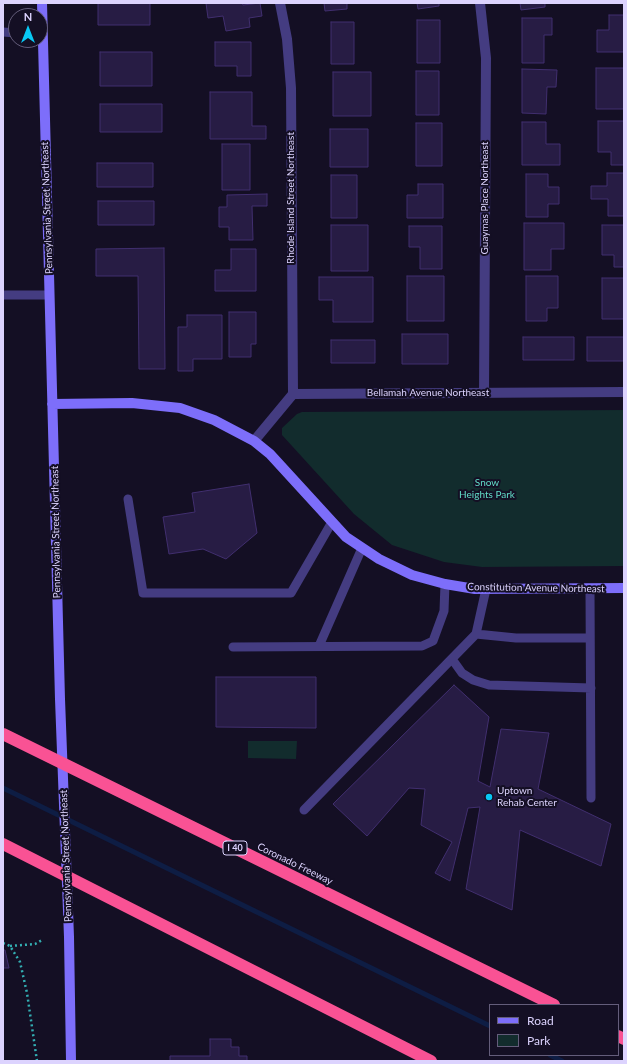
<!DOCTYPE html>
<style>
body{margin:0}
#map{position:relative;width:627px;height:1064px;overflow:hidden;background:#140f24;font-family:Lato,sans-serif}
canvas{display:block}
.frame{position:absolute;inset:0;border:4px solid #dcd3fe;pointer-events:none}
.legend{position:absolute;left:489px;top:1004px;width:130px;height:52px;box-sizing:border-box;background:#140f24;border:1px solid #645d7b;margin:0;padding:5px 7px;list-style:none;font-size:12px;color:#dcd3fe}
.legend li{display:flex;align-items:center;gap:8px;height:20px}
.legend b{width:20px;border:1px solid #645d7b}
.north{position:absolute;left:8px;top:8px;width:40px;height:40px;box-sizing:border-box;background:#140f24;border:1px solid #645d7b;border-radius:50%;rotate:0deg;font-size:11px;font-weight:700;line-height:16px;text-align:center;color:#dcd3fe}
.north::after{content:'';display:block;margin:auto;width:14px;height:18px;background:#08c8f4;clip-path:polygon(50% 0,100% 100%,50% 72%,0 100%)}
</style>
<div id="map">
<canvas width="627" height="1064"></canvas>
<div class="frame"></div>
<ul class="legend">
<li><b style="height:5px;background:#7d6efa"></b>Road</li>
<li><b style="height:11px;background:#122c2d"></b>Park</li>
</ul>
<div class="north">N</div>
</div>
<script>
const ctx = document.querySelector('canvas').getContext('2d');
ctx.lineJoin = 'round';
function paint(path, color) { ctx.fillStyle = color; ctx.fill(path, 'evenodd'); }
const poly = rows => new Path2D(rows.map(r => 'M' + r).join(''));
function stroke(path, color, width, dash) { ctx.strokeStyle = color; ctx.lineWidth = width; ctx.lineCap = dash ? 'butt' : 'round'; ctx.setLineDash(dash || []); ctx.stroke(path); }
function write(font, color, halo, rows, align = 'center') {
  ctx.font = font + ' Lato,sans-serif'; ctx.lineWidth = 4; ctx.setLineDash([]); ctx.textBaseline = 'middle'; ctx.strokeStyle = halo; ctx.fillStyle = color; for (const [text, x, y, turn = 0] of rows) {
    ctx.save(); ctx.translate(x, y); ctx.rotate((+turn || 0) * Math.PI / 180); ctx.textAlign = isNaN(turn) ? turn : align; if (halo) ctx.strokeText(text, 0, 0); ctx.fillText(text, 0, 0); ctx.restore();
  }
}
const green = poly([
 [624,410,624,566,482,567,444,562,392,545,354,514,282,435,282,428,297,414,302,412],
 [248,741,297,741,296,759,248,758]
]);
const stream = poly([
 [3,788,490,1026],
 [550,1055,562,1061]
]);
const building = poly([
 [98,3,150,3,150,25,98,25,98,3],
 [206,3,242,3,243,5,260,3,262,16,249,18,250,27,226,31,223,16,208,18,206,3],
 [324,3,347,3,347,9,325,11,324,3],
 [417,3,439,3,439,6,418,9,417,3],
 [520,3,545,3,545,7,521,10,520,3],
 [609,15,624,15,624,52,597,52,597,30,609,30,609,15],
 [522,18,552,18,552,35,544,35,544,63,522,63,522,18],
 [417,20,440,20,440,63,417,63,417,20],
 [331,22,354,22,354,64,331,64,331,22],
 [215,42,251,42,251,76,237,76,237,66,215,66,215,42],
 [100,52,152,52,152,86,100,86,100,52],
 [596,68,624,68,624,109,596,109,596,68],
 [522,69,557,70,556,87,547,87,546,114,522,113,522,69],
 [416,71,439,71,439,115,416,115,416,71],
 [333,72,371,72,371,116,333,116,333,72],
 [210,92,252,92,252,126,266,126,266,139,210,139,210,92],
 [100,104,162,104,162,132,100,132,100,104],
 [598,121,624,121,624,165,611,165,611,152,598,152,598,121],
 [522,122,546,122,546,144,560,144,560,165,522,165,522,122],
 [416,123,442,123,442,166,416,166,416,123],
 [330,129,368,129,368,167,330,167,330,129],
 [222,144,250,144,250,190,222,190,222,144],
 [97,163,153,163,153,187,97,187,97,163],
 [607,173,624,173,624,216,608,216,608,199,591,199,591,186,607,186,607,173],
 [526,174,548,174,548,187,559,187,559,204,548,204,548,217,526,217,526,174],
 [331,175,357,175,357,218,331,218,331,175],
 [418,184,443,184,443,218,407,218,407,195,418,195,418,184],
 [267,194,267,206,252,206,253,240,229,240,229,227,219,227,219,207,227,207,227,195,267,194],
 [98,201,154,201,154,225,98,225,98,201],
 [524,223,564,223,564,249,551,249,551,270,524,270,524,223],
 [331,225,368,225,368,271,331,271,331,225],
 [602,225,624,225,624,267,614,267,614,255,602,255,602,225],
 [409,226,442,226,442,269,420,269,420,247,409,247,409,226],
 [164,248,165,369,139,369,138,276,96,276,96,249,164,248],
 [231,249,256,249,256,291,215,291,215,270,231,270,231,249],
 [407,276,444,276,444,321,407,321,407,276],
 [526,276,558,276,558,308,547,308,547,321,526,321,526,276],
 [319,277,373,277,373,322,333,322,333,300,319,300,319,277],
 [602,278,624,278,624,319,602,319,602,278],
 [229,312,256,312,256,344,251,344,251,357,229,357,229,312],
 [187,315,222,315,222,359,193,359,193,371,178,371,178,327,187,327,187,315],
 [402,334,448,334,448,364,402,364,402,334],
 [523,337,574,337,574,360,523,360,523,337],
 [587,337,624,337,624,361,587,361,587,337],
 [331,340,375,340,375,363,331,363,331,340],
 [249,484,257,533,226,559,203,549,169,554,163,517,195,512,192,493,249,484],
 [216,677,316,677,316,728,216,727,216,677],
 [454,685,489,717,478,781,490,787,501,729,549,733,538,789,611,824,601,866,520,830,512,910,466,889,480,807,468,808,450,881,435,873,452,842,421,825,425,789,409,788,367,836,333,804,454,685],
 [3,950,5,950,9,968,3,968,3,950],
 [210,1039,231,1039,231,1047,239,1047,239,1056,247,1056,247,1061,170,1061,170,1056,210,1056,210,1039]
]);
const path = poly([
 [3,943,10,946,20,962,27,993,37,1061],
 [10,946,35,944,42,940]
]);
const lane = poly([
 [3,32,16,33],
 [3,295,49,295],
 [128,499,143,593,291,593,332,522],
 [590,589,591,798],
 [476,634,516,638,590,638],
 [319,646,362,548],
 [233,647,422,646,433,641,444,611,445,584],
 [452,659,462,673,473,680,489,685,591,688],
 [304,810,476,634,486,589]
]);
const street = poly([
 [280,3,287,39,291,88,293,394],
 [480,3,486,58,484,393],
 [254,441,293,394,624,392]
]);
const secondary = poly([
 [42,3,60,699,69,937,71,1061],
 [52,404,132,403,180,408,214,420,254,441,270,454,346,537,379,559,412,575,445,584,475,589,624,588]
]);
const highway = poly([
 [3,734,554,1005],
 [3,844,431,1061],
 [618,1036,624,1039]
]);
const markers = [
 [489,797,4,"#08c8f4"]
];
const shields = [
 [235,848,24]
];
const shieldNames = [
 ["I 40",235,848]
];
const streetNames = [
 ["Rhode Island Street Northeast",291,198,-90],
 ["Guaymas Place Northeast",485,198,-90],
 ["Pennsylvania Street Northeast",47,208,-92],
 ["Bellamah Avenue Northeast",428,393],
 ["Pennsylvania Street Northeast",56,532,-91],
 ["Constitution Avenue Northeast",536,588,1],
 ["Pennsylvania Street Northeast",66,856,-92],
 ["Coronado Freeway",295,864,26]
];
const parkNames = [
 ["Snow",487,483],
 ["Heights Park",487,495]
];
const poiNames = [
 ["Uptown",497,791],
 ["Rehab Center",497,803]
];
paint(green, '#122c2d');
stroke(stream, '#0e1d44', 5);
paint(building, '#271c44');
stroke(building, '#412f6f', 1);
stroke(path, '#33aeb2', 2.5, [2, 3]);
stroke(lane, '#443c81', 9);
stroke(street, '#443c81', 10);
stroke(secondary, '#7d6efa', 10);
stroke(highway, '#f95294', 12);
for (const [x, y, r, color] of markers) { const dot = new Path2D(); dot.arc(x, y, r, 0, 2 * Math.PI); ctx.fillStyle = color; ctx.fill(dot); stroke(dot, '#140f24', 1.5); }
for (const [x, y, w] of shields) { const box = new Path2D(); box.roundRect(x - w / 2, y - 7, w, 14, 3); ctx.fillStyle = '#140f24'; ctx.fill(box); stroke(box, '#dcd3fe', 1); }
write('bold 9px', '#dcd3fe', null, shieldNames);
write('10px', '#dcd3fe', '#140f24', streetNames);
write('10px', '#61dbc7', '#140f24', parkNames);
write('10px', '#dcd3fe', '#140f24', poiNames, 'left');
</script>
